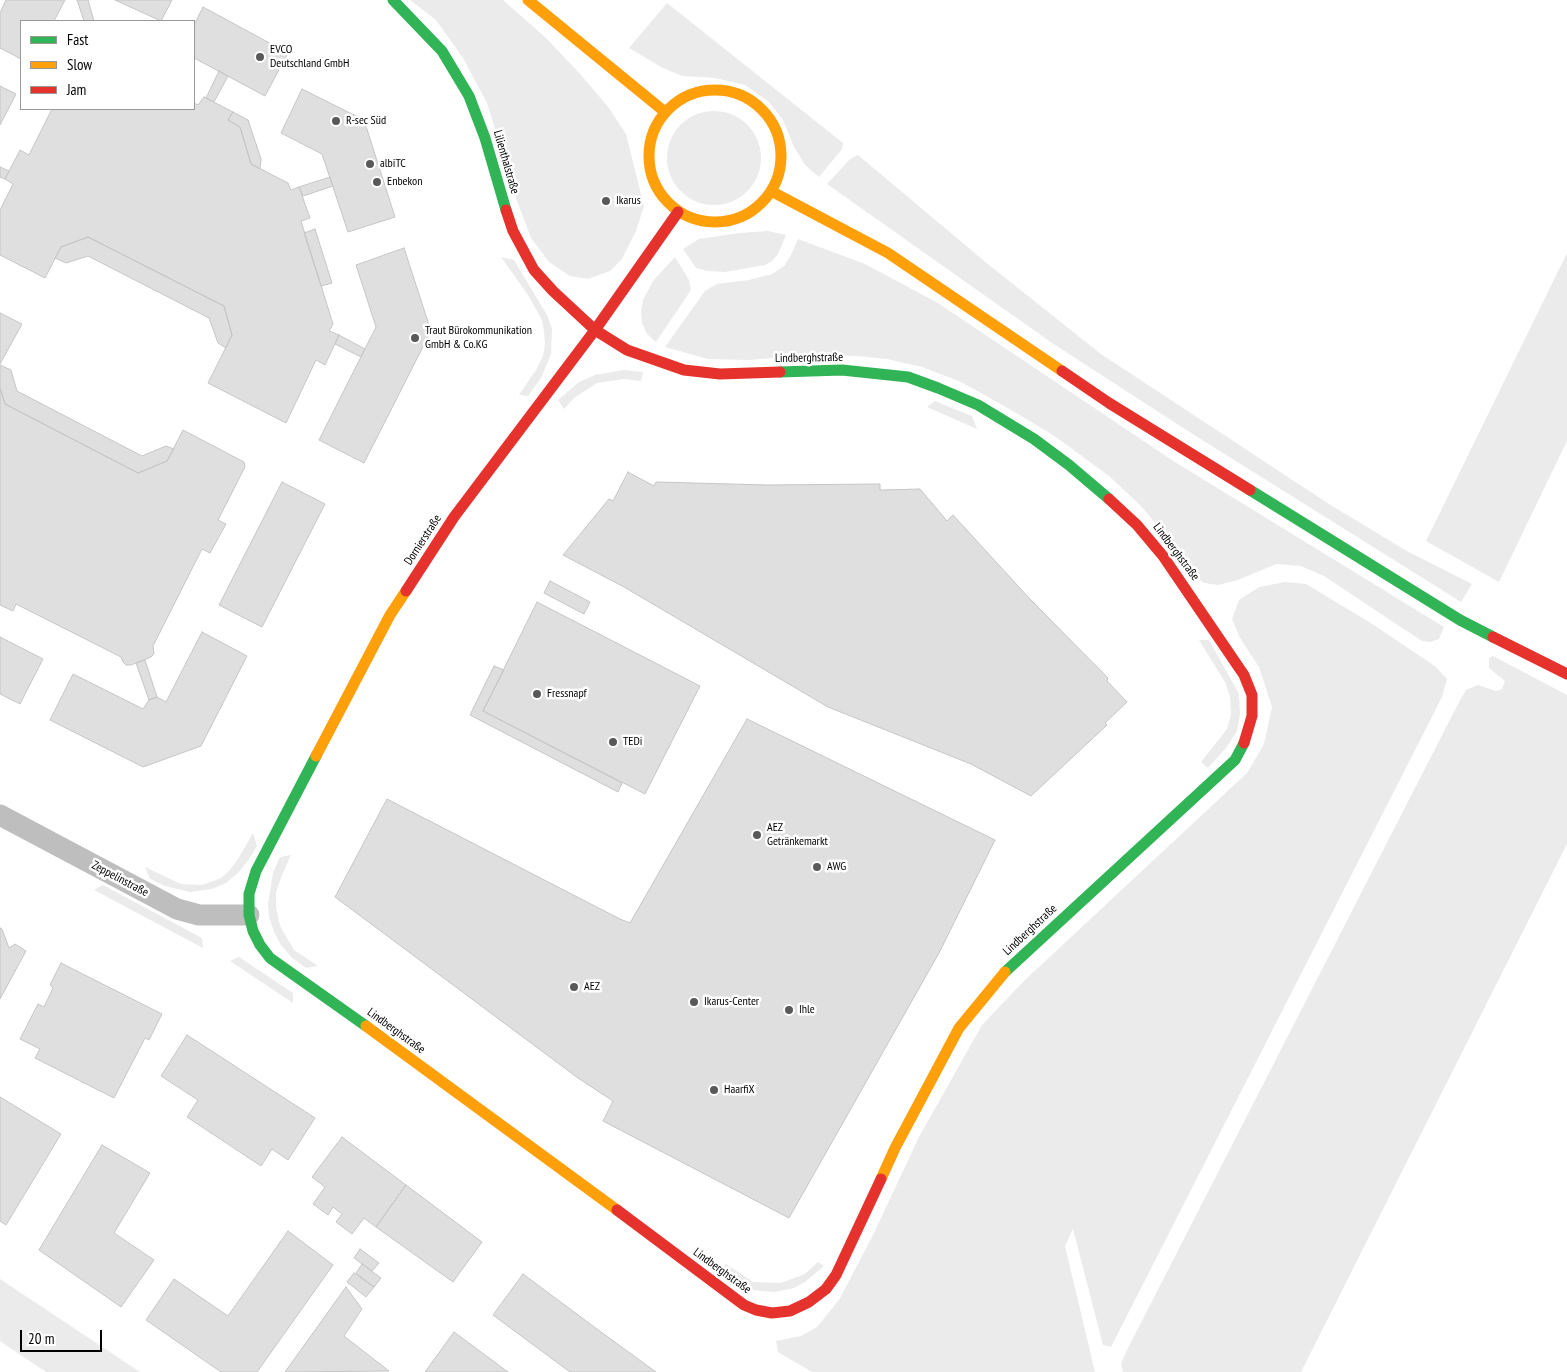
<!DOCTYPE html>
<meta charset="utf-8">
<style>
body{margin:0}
#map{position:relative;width:1567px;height:1372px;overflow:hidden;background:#fff;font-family:"PT Sans Narrow",sans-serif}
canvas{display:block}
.legend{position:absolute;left:20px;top:20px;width:175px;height:90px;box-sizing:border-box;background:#fff;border:1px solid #999;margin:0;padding:6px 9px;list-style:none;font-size:15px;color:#000}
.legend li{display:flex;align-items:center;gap:10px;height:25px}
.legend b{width:25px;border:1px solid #999}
.scale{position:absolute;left:20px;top:1330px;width:82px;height:22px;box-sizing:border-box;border:2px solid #000;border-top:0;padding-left:6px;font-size:15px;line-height:18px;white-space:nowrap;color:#000;-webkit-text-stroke:4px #fff;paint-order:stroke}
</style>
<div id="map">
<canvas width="1567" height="1372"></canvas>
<ul class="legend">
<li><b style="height:6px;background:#30b455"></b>Fast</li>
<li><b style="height:6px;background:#ff9f0a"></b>Slow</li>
<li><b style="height:6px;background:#e5322d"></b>Jam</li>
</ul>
<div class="scale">20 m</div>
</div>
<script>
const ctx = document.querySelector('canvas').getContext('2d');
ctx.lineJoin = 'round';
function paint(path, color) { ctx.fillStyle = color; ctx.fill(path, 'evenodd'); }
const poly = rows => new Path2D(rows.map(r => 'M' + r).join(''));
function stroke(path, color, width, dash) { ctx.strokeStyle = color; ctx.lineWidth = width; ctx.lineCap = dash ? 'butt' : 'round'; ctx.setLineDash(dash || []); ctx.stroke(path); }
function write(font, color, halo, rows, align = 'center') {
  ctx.font = font + ' "PT Sans Narrow",sans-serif'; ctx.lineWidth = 5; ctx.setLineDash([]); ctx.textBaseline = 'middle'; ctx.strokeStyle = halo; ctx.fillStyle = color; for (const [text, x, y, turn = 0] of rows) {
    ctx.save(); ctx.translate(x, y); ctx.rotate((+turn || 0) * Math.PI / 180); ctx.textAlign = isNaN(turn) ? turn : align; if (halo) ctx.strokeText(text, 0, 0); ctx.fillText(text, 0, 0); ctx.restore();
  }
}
const green = poly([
 [410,0,503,0,546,38,581,75,609,108,626,134,644,206,636,231,622,259,610,271,588,279,570,276,549,262,531,238,516,198,487,103,463,58,436,20],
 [667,3,843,143,842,149,819,177,805,165,794,147,783,120,769,102,745,85,715,78,682,76,663,68,629,48],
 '667 158a47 47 0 1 1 94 0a47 47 0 1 1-94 0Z',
 [858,155,989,265,1101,354,1329,504,1405,550,1472,584,1461,602,1191,433,1052,343,827,184,850,159],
 [768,231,786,235,778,254,772,261,765,265,725,272,707,271,696,268,683,249,699,239,740,233],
 [798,239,865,264,938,303,1175,462,1444,627,1439,639,1430,642,1422,641,1324,576,1301,566,1276,564,1238,580,1218,585,1204,583,1195,576,1169,539,1141,506,1109,476,1053,435,1006,407,961,382,922,367,887,359,857,356,812,355,748,360,708,359,665,347,705,291,717,284,749,280,772,274,784,266,791,255],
 [1567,253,1567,441,1499,582,1426,541],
 [501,257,514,260,547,315,552,329,551,354,547,364,541,378,528,396,519,395,536,370,543,356,545,344,544,331,542,320,528,295],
 [675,257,689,280,691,290,656,342,647,334,642,323,641,312,643,300,653,281],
 [624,370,643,372,641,381,624,379,597,383,574,398,564,409,558,400,579,382,595,375],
 [935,401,972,416,977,429,927,407],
 [1285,582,1306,584,1374,625,1436,667,1447,679,1442,697,1111,1347,1103,1345,1073,1229,1065,1246,1095,1372,812,1372,778,1352,776,1341,801,1336,817,1327,839,1300,873,1235,919,1137,982,1025,1025,980,1247,773,1264,744,1272,707,1259,667,1240,638,1232,619,1239,600,1259,587],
 [1199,640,1209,640,1239,694,1240,714,1237,731,1226,748,1208,768,1201,762,1227,729,1231,714,1230,696,1225,682],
 [1493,656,1567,695,1567,844,1301,1372,1123,1372,1121,1364,1126,1352,1458,704,1466,690,1478,685,1496,691,1502,689,1505,681,1489,668,1489,658],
 [253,833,257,846,249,859,240,871,226,883,212,889,190,892,165,886,150,879,145,867,181,884,202,885,211,882,221,878,229,871,238,859],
 [291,855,282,875,276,892,276,907,280,926,294,950,318,966,306,968,292,958,281,945,274,932,269,917,268,904,273,873,280,857],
 [103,885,202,938,203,948,94,890],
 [239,957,293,993,293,1003,230,961],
 [818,1262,824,1266,805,1282,794,1288,775,1292,751,1290,740,1285,720,1270,726,1264,753,1282,781,1283,805,1274],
 [0,1279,140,1372,46,1372,0,1341]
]);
const building = poly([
 [6,0,65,0,54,21,21,21,21,59,0,48,0,13,6,0],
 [77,0,88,0,94,21,84,21,77,0],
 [115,0,172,0,161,21,115,0],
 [203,7,288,53,265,96,194,58,194,25,203,7],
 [219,71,228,76,214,102,206,98,219,71],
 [0,86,16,94,0,125,0,86],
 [302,89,364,120,395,217,348,232,322,154,281,133,302,89],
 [204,97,233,112,228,120,240,127,251,164,288,183,291,190,299,187,310,218,301,221,333,324,329,331,339,335,325,365,316,360,286,423,208,383,232,335,224,306,88,237,61,247,45,278,0,255,0,210,13,184,5,179,20,150,29,155,52,109,194,109,194,103,198,105,204,97],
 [233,112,248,120,261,159,260,169,251,164,240,127,228,120,233,112],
 [0,167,9,171,5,179,0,177,0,167],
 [330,177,333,186,303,196,299,187,330,177],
 [315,229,332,283,321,286,304,233,315,229],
 [88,237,224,306,232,335,226,348,218,343,209,318,88,256,66,263,55,258,61,247,88,237],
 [404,248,431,331,364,463,319,440,376,327,356,265,404,248],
 [0,313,22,324,0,364,0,313],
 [339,335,365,349,361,357,335,344,339,335],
 [0,365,11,370,17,391,142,456,166,446,174,449,167,461,138,473,5,404,0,388,0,365],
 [0,388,5,404,138,473,167,461,183,430,244,462,245,467,218,520,226,524,210,553,202,549,153,646,154,654,151,657,131,665,126,665,123,662,121,657,16,604,13,611,0,605,0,388],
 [628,472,654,486,656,482,767,485,880,484,880,490,920,489,947,521,953,515,1029,598,1108,678,1107,681,1127,702,1105,723,1107,725,1031,796,971,764,828,707,624,587,563,555,609,499,613,501,628,472],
 [282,482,325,504,262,627,219,605,282,482],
 [550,581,590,602,584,614,544,593,550,581],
 [537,602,700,686,645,794,483,711,537,602],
 [202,632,247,656,201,746,143,767,50,720,73,674,143,709,149,700,157,697,166,702,202,632],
 [0,637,43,659,20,704,0,694,0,637],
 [145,660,157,697,149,700,136,663,145,660],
 [494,666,504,670,483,711,622,783,618,792,470,715,494,666],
 [747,719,995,840,939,953,789,1218,603,1121,613,1101,578,1078,335,897,387,799,620,919,630,923,747,719],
 [0,928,2,929,9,948,15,944,26,951,0,999,0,928],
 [61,963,162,1014,149,1040,145,1038,114,1098,35,1058,40,1049,20,1039,38,1004,44,1007,53,988,50,985,61,963],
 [187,1035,315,1118,288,1160,272,1149,261,1166,187,1117,198,1100,161,1076,187,1035],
 [0,1097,61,1134,6,1225,0,1221,0,1097],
 [342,1137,406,1185,376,1227,364,1218,352,1234,336,1222,342,1214,333,1207,328,1215,313,1204,325,1187,312,1177,342,1137],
 [102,1145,150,1173,114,1233,154,1260,121,1307,39,1250,102,1145],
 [406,1185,482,1242,453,1282,376,1227,406,1185],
 [288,1231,333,1265,257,1372,221,1372,146,1320,174,1279,228,1316,288,1231],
 [360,1249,379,1263,372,1271,354,1258,360,1249],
 [362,1264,381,1278,374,1287,356,1273,362,1264],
 [354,1273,374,1287,366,1297,347,1282,354,1273],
 [523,1274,601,1332,656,1372,570,1372,493,1315,523,1274],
 [346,1287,362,1309,344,1336,389,1371,285,1372,346,1287],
 [454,1332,508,1372,425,1372,454,1332]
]);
const street = poly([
 [0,815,177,909,199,915,249,915]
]);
const fast = poly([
 [393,0,442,51,469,96,485,138,506,210],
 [780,372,842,370,908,377,938,388,978,405,1034,439,1069,465,1109,499],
 [1250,490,1460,620,1493,637],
 [316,756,256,871,249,894,249,915,253,931,260,945,270,958,366,1026],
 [1005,972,1235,760,1244,743]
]);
const slow = poly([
 [528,0,665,112],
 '649 156a66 66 0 1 1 132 0a66 66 0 1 1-132 0Z',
 [771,191,888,253,1062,371],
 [316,756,390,615,406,591],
 [366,1026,617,1210],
 [881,1179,895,1148,959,1028,1005,972]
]);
const jam = poly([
 [506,210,513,231,534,270,553,291,595,330,627,350,684,370,720,374,780,372],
 [1062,371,1109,403,1250,490],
 [1109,499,1137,525,1163,556,1244,675,1252,695,1252,716,1244,743],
 [406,591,454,517,595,330,678,212],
 [1493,637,1567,674],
 [617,1210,744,1305,756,1310,772,1313,790,1311,809,1302,826,1289,836,1275,881,1179]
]);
const markers = [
 [260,57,5,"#595959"],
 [336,121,5,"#595959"],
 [370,164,5,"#595959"],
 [377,182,5,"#595959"],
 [606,201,5,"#595959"],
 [415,338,5,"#595959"],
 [537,694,5,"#595959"],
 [613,742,5,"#595959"],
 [757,835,5,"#595959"],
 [817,867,5,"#595959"],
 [574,987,5,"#595959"],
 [694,1002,5,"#595959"],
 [789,1010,5,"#595959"],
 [714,1090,5,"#595959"]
];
const poiNames = [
 ["EVCO",270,50],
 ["Deutschland GmbH",270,64],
 ["R-sec Süd",346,121],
 ["albiTC",380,164],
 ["Enbekon",387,182],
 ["Ikarus",616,201],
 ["Traut Bürokommunikation",425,331],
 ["GmbH & Co.KG",425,345],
 ["Fressnapf",547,694],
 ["TEDi",623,742],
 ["AEZ",767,828],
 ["Getränkemarkt",767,842],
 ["AWG",827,867],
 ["AEZ",584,987],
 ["Ikarus-Center",704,1002],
 ["Ihle",799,1010],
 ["HaarfiX",724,1090]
];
const streetNames = [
 ["Lilienthalstraße",506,162,74],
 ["Lindberghstraße",809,358,-1],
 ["Dornierstraße",423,540,-57],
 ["Lindberghstraße",1176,552,53],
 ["Zeppelinstraße",120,879,28],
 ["Lindberghstraße",1030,930,-43],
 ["Lindberghstraße",396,1031,36],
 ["Lindberghstraße",722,1271,36]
];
paint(green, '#ebebeb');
paint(building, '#dfdfdf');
stroke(building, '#c6c6c6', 1);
stroke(street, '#bebebe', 21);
stroke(fast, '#30b455', 11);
stroke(slow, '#ff9f0a', 11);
stroke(jam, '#e5322d', 11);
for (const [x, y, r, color] of markers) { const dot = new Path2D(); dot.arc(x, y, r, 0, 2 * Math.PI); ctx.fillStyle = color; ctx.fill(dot); stroke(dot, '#fff', 2); }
write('12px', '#000', '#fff', poiNames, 'left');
write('12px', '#000', '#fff', streetNames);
</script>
